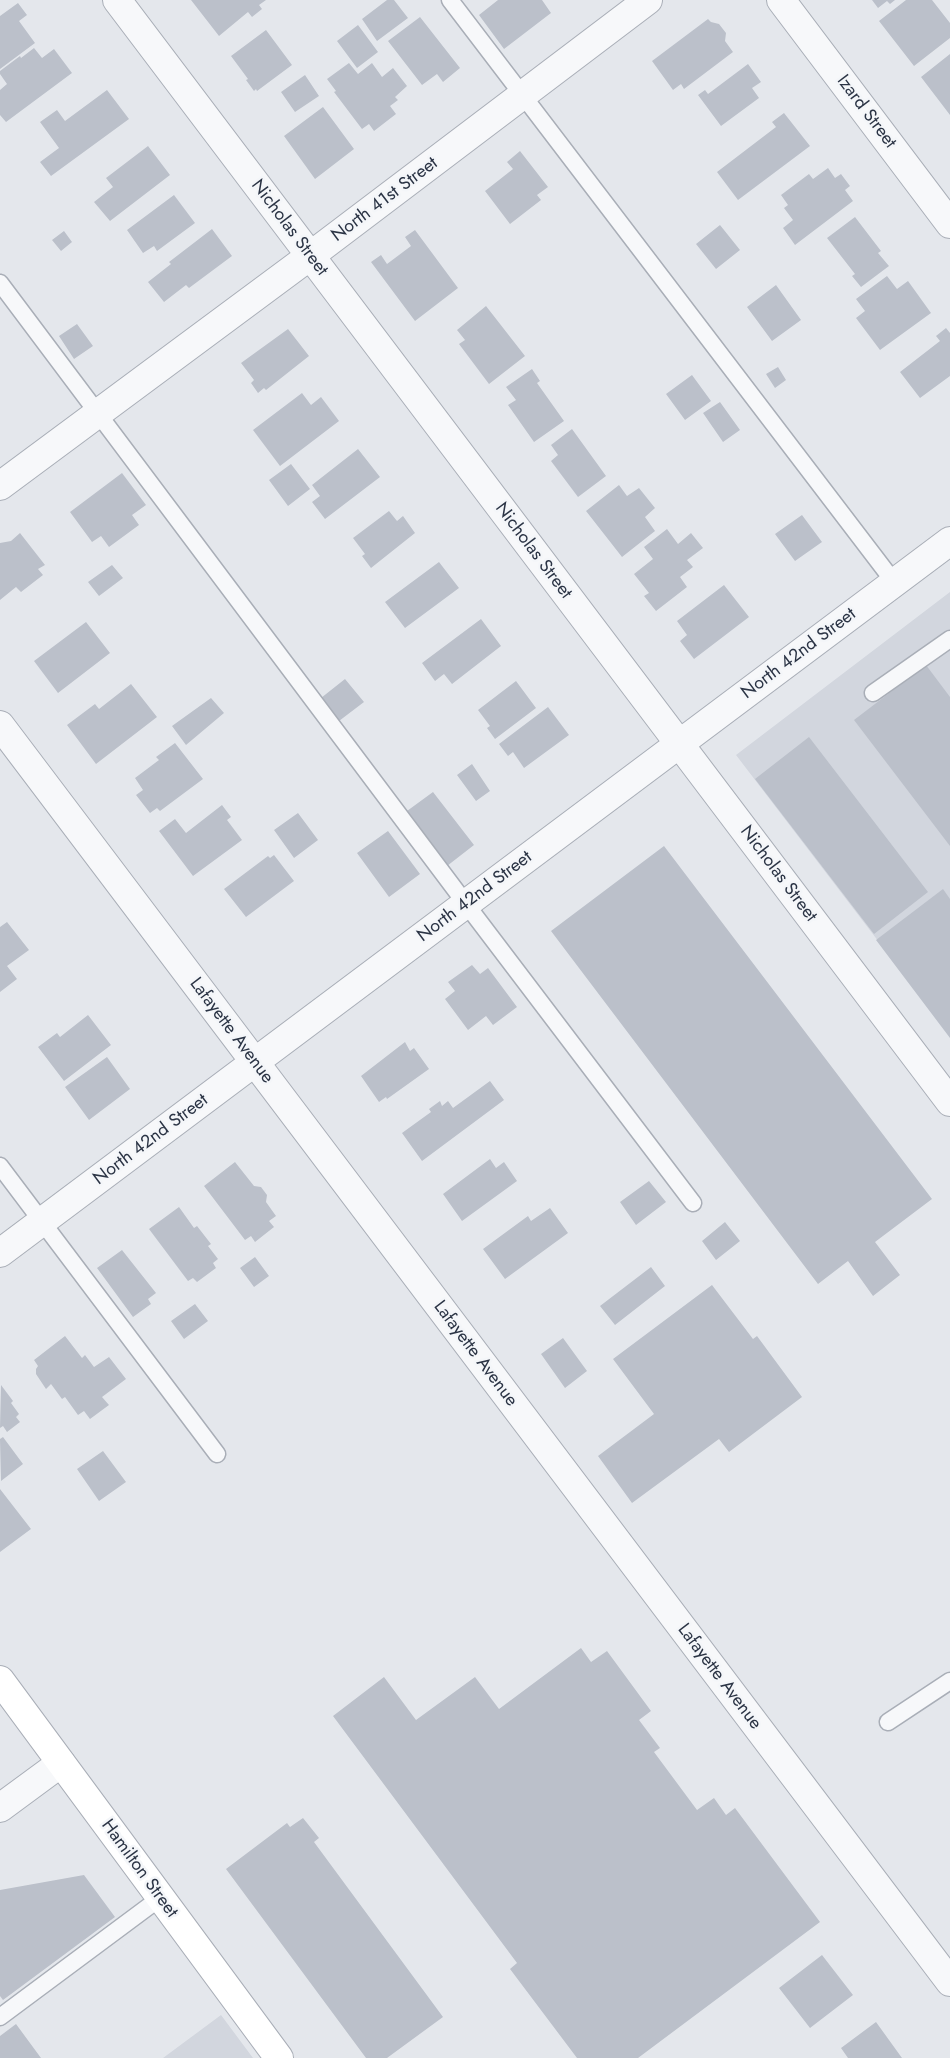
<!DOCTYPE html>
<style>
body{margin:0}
canvas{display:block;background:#e4e7ec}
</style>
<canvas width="950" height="2058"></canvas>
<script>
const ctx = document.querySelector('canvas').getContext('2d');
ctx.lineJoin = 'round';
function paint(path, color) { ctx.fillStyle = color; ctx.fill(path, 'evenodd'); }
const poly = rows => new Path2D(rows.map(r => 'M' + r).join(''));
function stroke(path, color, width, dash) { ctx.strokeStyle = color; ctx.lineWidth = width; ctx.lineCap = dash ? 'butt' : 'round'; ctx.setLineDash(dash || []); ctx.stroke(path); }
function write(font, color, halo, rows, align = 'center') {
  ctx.font = font + ' Jost,sans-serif'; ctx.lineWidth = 5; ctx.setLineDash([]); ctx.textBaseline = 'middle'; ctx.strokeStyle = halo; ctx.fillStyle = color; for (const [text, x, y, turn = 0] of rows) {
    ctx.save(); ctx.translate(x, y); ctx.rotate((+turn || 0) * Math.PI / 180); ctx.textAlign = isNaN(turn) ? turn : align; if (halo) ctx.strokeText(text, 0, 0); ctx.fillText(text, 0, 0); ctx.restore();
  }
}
const built = poly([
 [950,592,950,1035,736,755],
 [221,2015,253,2058,163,2058]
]);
const building = poly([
 [191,0,266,0,259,5,262,9,252,17,248,12,219,36],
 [387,0,394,0,408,18,377,41,362,19],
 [498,0,542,0,551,13,504,49,479,15],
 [872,0,895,0,890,4,887,1,878,8],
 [906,0,932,0,950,23,950,38,914,66,879,21],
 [18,3,27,15,19,21,35,43,0,69,0,16],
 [420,17,460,68,443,82,437,74,422,85,388,41],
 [708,19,711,22,719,24,726,33,725,41,733,52,684,89,681,84,673,90,652,61],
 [358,25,378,52,357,68,337,41],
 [266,30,292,65,257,91,256,89,254,91,246,80,248,79,231,56],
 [34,48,42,58,54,49,72,73,6,122,0,115,0,90,7,84,0,74,0,71,20,56,21,58],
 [950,54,950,115,921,77],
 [349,63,358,74,372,63,382,77,393,68,407,86,395,97,398,100,390,106,396,114,374,131,369,124,362,129,334,92,336,91,327,79],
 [748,64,761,82,752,88,759,98,721,126,698,95,705,90,708,94],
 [305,75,319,96,295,112,281,92],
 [107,90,129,119,51,176,40,162,59,148,40,122,57,110,65,121],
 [323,107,354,149,315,179,284,136],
 [784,113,810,146,738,200,717,172,776,127,772,122],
 [148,146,170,175,110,221,94,202,113,187,106,178],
 [520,151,548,187,537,195,541,200,510,224,485,191,513,169,507,162],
 [828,168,835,178,841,174,850,186,845,190,853,201,795,245,783,228,793,220,784,208,788,205,781,195,809,174,813,179],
 [174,195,195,223,157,251,154,246,143,253,127,230],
 [855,217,881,251,878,253,889,266,861,287,852,276,855,274,827,238],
 [720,225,740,250,716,269,696,244],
 [212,229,232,256,189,288,186,285,164,302,148,282,171,264,169,262],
 [415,230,458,288,415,321,371,262,381,255,387,264,411,246,405,237],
 [64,231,72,242,61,251,52,240],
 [887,276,897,289,908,281,931,313,880,350,856,318,865,311,856,299],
 [776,285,801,320,772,341,747,307],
 [486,306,525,356,489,384,459,344,465,340,457,330],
 [77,324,93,346,74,359,59,336],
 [946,328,950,333,950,376,920,398,900,372,940,341,936,336],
 [288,329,309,356,266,390,264,388,258,393,251,383,254,380,241,363],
 [778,367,786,380,775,388,766,374],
 [532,369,540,381,537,383,564,421,534,442,508,405,516,400,506,387],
 [692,375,711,401,685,420,666,394],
 [302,393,311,405,321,397,339,421,280,466,253,430],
 [720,402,740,430,723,442,703,413],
 [572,429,606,476,578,497,551,461,558,455,551,445],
 [358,449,380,477,325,519,312,502,320,496,312,485],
 [291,464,310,489,288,506,269,480],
 [122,473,146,505,132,515,139,525,109,547,101,536,92,542,70,512],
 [619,485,627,496,639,488,655,508,645,517,655,531,622,557,586,511],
 [389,511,397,521,403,516,415,533,371,568,362,556,365,554,353,538],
 [802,515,822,542,795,561,775,534],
 [667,529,678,544,691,533,703,548,687,560,693,567,680,577,687,587,656,611,644,596,649,593,634,574,653,559,644,547],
 [20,533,45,565,38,569,43,575,21,592,16,587,0,600,0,543,11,541],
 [439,562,459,588,405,628,385,602],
 [112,565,123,578,99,596,88,582],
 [724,585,749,617,694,659,680,641,687,635,677,621],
 [481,619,501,646,452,684,444,674,435,681,422,663],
 [86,622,110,653,58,693,34,661],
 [926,665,950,697,950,846,854,720],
 [345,679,364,702,339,721,321,698],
 [516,681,536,708,495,739,487,728,490,726,478,710],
 [131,684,157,717,96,764,67,725,95,704,99,709],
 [211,698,224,713,186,745,172,726],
 [548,707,569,735,524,768,513,752,508,756,499,744],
 [809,737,928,892,874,934,755,779],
 [175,743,203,779,160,811,157,808,150,813,136,795,143,790,135,778,159,760,156,757],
 [472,764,490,791,476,801,457,775],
 [433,792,474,845,447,866,407,811],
 [222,805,231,817,227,820,242,840,193,876,159,831,175,819,186,833],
 [298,813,318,840,294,858,274,830],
 [388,831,420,874,389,897,357,853],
 [664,846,932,1199,875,1242,900,1275,873,1296,848,1261,818,1284,551,931],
 [274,855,294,881,246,917,224,889,268,856,270,858],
 [943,889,950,899,950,1038,876,940],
 [7,922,29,950,7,966,17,979,0,992,0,927],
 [472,965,480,974,488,968,517,1007,493,1025,486,1016,468,1030,445,999,455,991,448,982],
 [88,1015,111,1045,64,1081,38,1047,57,1033,60,1037],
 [405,1042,410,1051,414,1048,429,1069,387,1099,386,1097,379,1102,361,1076],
 [107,1057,130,1089,89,1120,65,1087],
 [490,1081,504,1100,422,1161,402,1133,431,1112,429,1109,440,1101,442,1106,448,1101,453,1108],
 [490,1159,496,1168,504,1162,517,1181,462,1221,443,1194],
 [235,1162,254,1186,261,1187,267,1195,266,1202,276,1216,269,1221,274,1227,255,1242,251,1236,245,1240,204,1186],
 [649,1181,666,1202,636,1225,620,1202],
 [179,1207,194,1228,197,1226,211,1244,208,1246,218,1259,213,1263,216,1268,197,1282,193,1278,188,1281,149,1229],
 [550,1208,568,1233,505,1279,483,1249,528,1216,531,1221],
 [725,1222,740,1241,716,1260,702,1241],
 [122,1250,156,1293,148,1299,151,1304,133,1317,97,1268],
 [255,1257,269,1276,254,1287,240,1268],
 [651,1267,665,1286,615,1325,600,1306],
 [712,1285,753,1339,757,1336,802,1397,729,1452,719,1439,632,1503,598,1456,654,1414,613,1359],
 [195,1304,208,1321,184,1339,171,1321],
 [65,1336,82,1358,85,1355,94,1367,109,1357,126,1379,102,1397,109,1405,90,1419,84,1411,78,1415,65,1397,62,1399,51,1384,46,1389,36,1374,36,1369,38,1366,34,1360],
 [563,1338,587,1371,565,1388,541,1354],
 [1,1385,13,1401,11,1403,19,1414,16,1417,20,1422,7,1432,3,1426,0,1428],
 [3,1437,23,1464,1,1481,0,1439],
 [103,1451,126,1482,99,1501,77,1469],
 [0,1489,31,1529,0,1552],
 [581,1648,591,1662,607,1651,651,1711,639,1720,660,1748,654,1752,697,1810,714,1798,726,1815,735,1808,820,1922,638,2058,577,2058,510,1969,517,1963,333,1716,384,1677,416,1720,475,1677,499,1709],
 [303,1818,319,1838,314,1842,443,2017,387,2058,366,2058,226,1869,287,1823,290,1827],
 [84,1875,115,1917,3,2000,0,1996,0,1890],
 [822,1955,853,1995,810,2028,779,1988],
 [876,2022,902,2058,848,2058,841,2048],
 [16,2024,41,2058,0,2058,0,2036]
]);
const service = poly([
 [450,0,894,582],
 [0,283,466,904,693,1203],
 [873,693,950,639],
 [0,1166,217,1454],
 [888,1722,950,1681],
 [0,2017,160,1898]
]);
const minor = poly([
 [117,0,950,1102],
 [781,0,950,224],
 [0,486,310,256,648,0],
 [0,725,950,1982],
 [0,1253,950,541]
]);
const tertiary = poly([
 [0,1808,61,1763]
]);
const secondary = poly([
 [0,1680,279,2058]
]);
const streetNames = [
 ["Izard Street",866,112,53],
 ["North 41st Street",385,200,-37],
 ["Nicholas Street",289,228,53],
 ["Nicholas Street",533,551,53],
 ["North 42nd Street",799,654,-37],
 ["Nicholas Street",778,874,53],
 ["North 42nd Street",475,897,-37],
 ["Lafayette Avenue",231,1031,53],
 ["North 42nd Street",151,1140,-37],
 ["Lafayette Avenue",475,1354,53],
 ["Lafayette Avenue",719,1677,53],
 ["Hamilton Street",139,1869,54]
];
paint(built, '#d2d6de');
paint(building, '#bbc0ca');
stroke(service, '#a9aeb7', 19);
stroke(minor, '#a9aeb7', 30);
stroke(tertiary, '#a9aeb7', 30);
stroke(secondary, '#a9aeb7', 30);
stroke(service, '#f7f8fa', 16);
stroke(minor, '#f7f8fa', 28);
stroke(tertiary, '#f7f8fa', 28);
stroke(secondary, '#fff', 28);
write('18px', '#2b3445', '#f4f6f9', streetNames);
</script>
